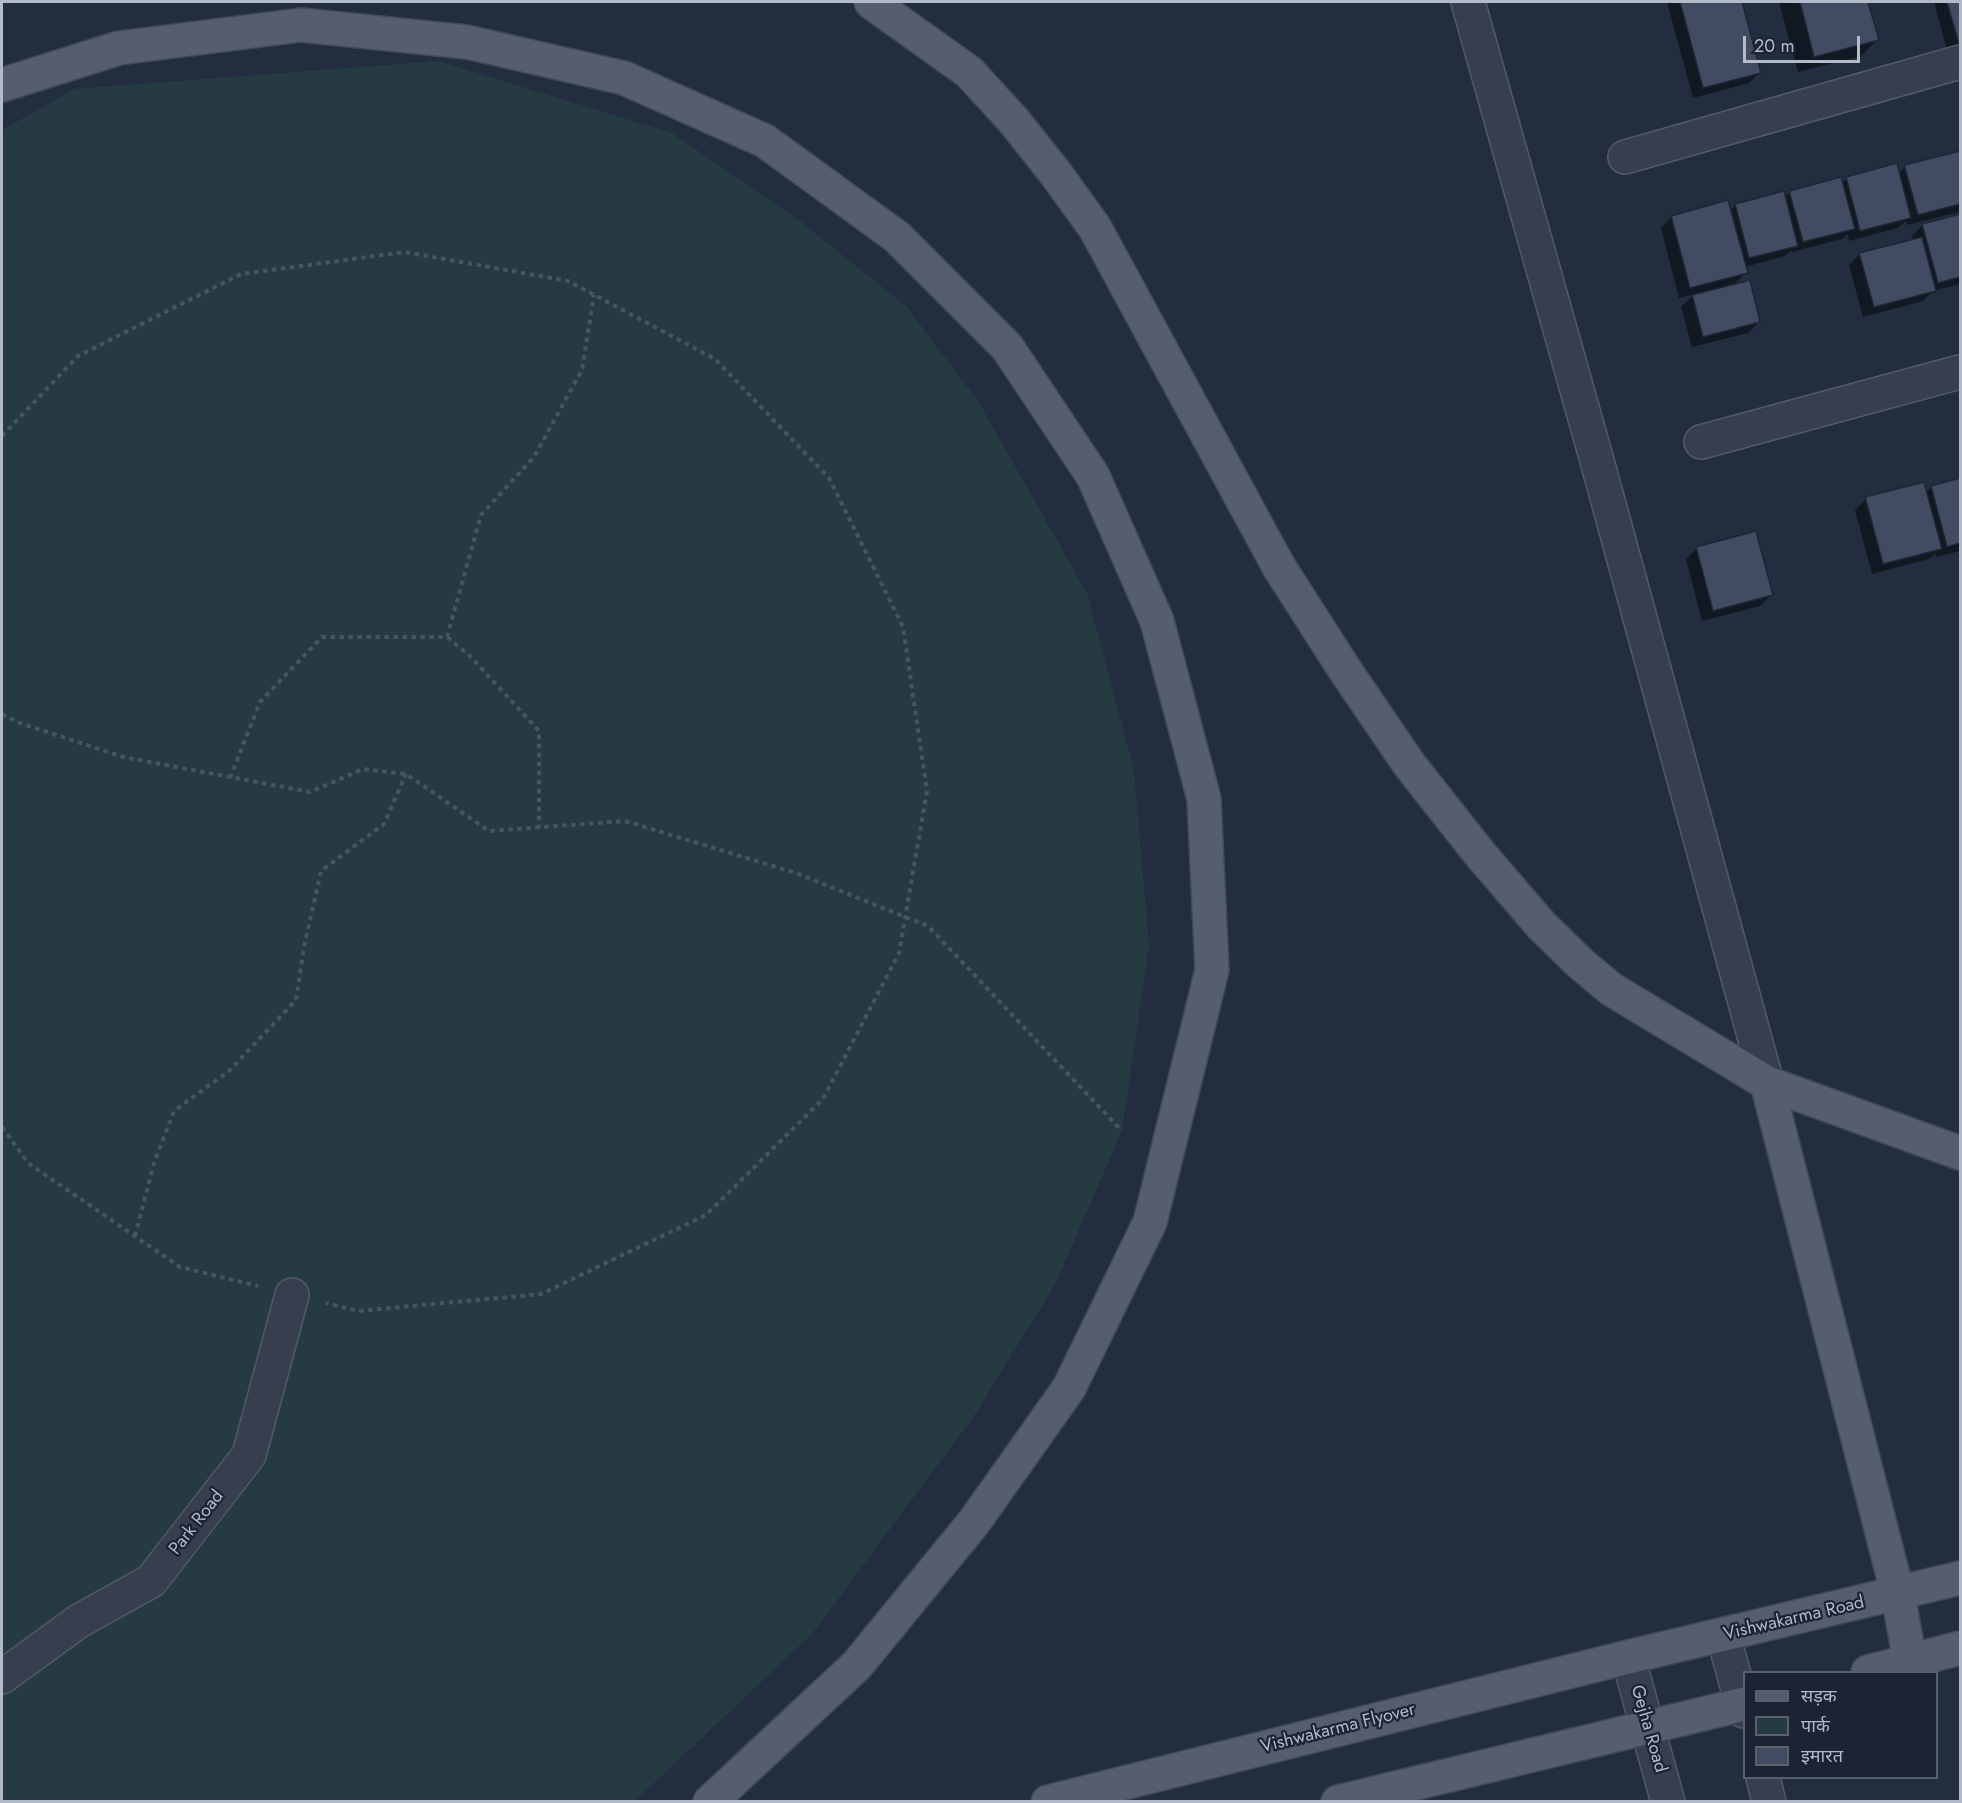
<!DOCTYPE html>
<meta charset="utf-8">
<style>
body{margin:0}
#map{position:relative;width:1962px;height:1803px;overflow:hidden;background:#232d40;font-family:Jost,"Noto Sans Devanagari",sans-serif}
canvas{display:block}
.frame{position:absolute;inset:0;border:3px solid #b3baca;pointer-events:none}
.legend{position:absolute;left:1743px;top:1671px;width:195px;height:108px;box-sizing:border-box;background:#1c2434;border:2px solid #586070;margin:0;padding:8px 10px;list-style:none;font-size:18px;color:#b3baca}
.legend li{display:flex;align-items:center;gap:12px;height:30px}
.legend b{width:30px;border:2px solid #586070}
.scale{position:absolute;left:1743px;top:36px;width:117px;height:27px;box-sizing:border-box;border:3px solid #b3baca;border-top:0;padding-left:8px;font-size:18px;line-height:21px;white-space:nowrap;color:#b3baca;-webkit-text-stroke:4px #1c2434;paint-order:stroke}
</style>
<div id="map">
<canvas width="1962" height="1803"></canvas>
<div class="frame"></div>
<ul class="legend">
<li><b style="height:8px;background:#555e6f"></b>सड़क</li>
<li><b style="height:16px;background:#253b41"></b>पार्क</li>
<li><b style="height:16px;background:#414c62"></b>इमारत</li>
</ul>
<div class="scale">20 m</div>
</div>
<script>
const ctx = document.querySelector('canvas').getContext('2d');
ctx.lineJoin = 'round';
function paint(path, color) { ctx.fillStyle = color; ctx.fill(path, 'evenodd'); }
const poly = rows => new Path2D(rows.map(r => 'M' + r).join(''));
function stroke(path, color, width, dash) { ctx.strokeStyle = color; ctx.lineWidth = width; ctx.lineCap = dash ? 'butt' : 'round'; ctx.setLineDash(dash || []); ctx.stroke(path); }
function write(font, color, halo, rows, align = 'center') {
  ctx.font = font + ' Jost,sans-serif'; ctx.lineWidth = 4.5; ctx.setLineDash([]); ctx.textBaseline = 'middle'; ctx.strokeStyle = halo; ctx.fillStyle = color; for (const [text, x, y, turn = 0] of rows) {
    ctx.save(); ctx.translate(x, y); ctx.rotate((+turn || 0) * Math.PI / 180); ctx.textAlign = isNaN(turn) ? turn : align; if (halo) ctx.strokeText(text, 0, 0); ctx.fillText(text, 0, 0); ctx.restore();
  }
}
const green = poly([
 [438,61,672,133,800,221,907,307,978,401,1087,593,1134,770,1149,946,1122,1131,1055,1285,972,1419,812,1634,635,1801,2,1801,2,130,75,89]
]);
const shadow = poly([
 [1667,2,1741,2,1760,72,1749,83,1693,98],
 [1779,2,1867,2,1877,40,1861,56,1798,72],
 [1934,2,1960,2,1960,50,1948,54],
 [1960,149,1960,212,1907,225,1906,221,1898,228,1849,241,1848,234,1842,239,1792,252,1791,250,1785,256,1745,267,1746,272,1733,286,1759,322,1748,333,1692,347,1681,307,1695,294,1679,298,1661,228,1672,217,1730,211,1735,205,1784,198,1790,192,1841,184,1847,178,1898,174,1905,167,1955,154],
 [1960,215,1960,284,1933,291,1923,301,1863,317,1849,265,1860,254,1913,240,1912,236,1923,225],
 [1960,480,1960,551,1936,557,1935,553,1929,559,1872,574,1855,510,1866,499,1926,493,1931,487],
 [1697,548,1771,595,1760,606,1702,621,1686,559]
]);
const building = poly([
 [1680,2,1742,2,1761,73,1703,88,1680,2],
 [1800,2,1868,2,1879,40,1814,57,1800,2],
 [1947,2,1960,2,1960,43,1959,44,1947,2],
 [1960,151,1960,204,1918,215,1904,165,1960,151],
 [1897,163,1911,218,1860,231,1846,177,1897,163],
 [1841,177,1855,229,1803,242,1789,191,1841,177],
 [1784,191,1798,246,1749,258,1735,204,1784,191],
 [1728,200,1748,273,1690,288,1671,216,1728,200],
 [1960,214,1960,277,1938,283,1922,224,1960,214],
 [1922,237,1936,291,1874,307,1859,253,1922,237],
 [1750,280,1760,322,1703,337,1692,295,1750,280],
 [1960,478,1960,543,1947,547,1931,486,1960,478],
 [1924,482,1942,549,1883,564,1865,497,1924,482],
 [1756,531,1773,595,1713,611,1696,547,1756,531]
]);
const path = poly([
 [2,436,78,356,241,274,405,252,568,281,715,359,829,478,903,627,927,791,899,953,823,1099,706,1215,541,1294,358,1311,326,1303],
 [447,637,481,515,534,457,582,370,594,295],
 [2,714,17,722,123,757,310,792,363,769,406,774,489,831,625,821,796,873,928,926,1122,1131],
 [230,778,260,702,322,637,447,637,470,656,539,731,539,828],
 [2,1127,28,1163,180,1267,258,1286],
 [135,1236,154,1163,174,1111,229,1071,296,1000,304,947,321,871,384,824,406,774]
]);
const minor = poly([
 [1468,2,1599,468,1767,1083],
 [1625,157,1960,62],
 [1701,442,1960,372],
 [1723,1635,1744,1711],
 [1628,1657,1668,1802],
 [2,1677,79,1621,151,1581,249,1455,292,1295],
 [1763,1778,1769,1802]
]);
const major = poly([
 [871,2,969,72,1014,121,1056,174,1095,228,1279,567,1345,670,1409,764,1480,854,1542,926,1580,963,1611,989,1767,1083,1960,1153],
 [2,85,119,48,301,25,467,42,624,78,765,141,897,237,1007,347,1093,476,1157,621,1204,799,1212,970,1150,1222,1069,1388,974,1522,857,1665,710,1802],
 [1767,1083,1898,1595,1910,1661],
 [1868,1672,1960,1648],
 [1048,1802,1628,1657,1960,1578],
 [1338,1802,1744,1704]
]);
const streetNames = [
 ["Park Road",197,1523,-52],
 ["Vishwakarma Road",1794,1619,-13],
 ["Vishwakarma Flyover",1338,1729,-14],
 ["Gejha Road",1648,1729,74]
];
paint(green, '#253b41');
paint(shadow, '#0007');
paint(building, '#414c62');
stroke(building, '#1e2636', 1.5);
stroke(minor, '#525a6a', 36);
stroke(major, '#404858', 36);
stroke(path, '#43585d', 4, [4.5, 4.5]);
stroke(minor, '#373f4f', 33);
stroke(major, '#555e6f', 33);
write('18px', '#b3baca', '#1c2434', streetNames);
</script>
